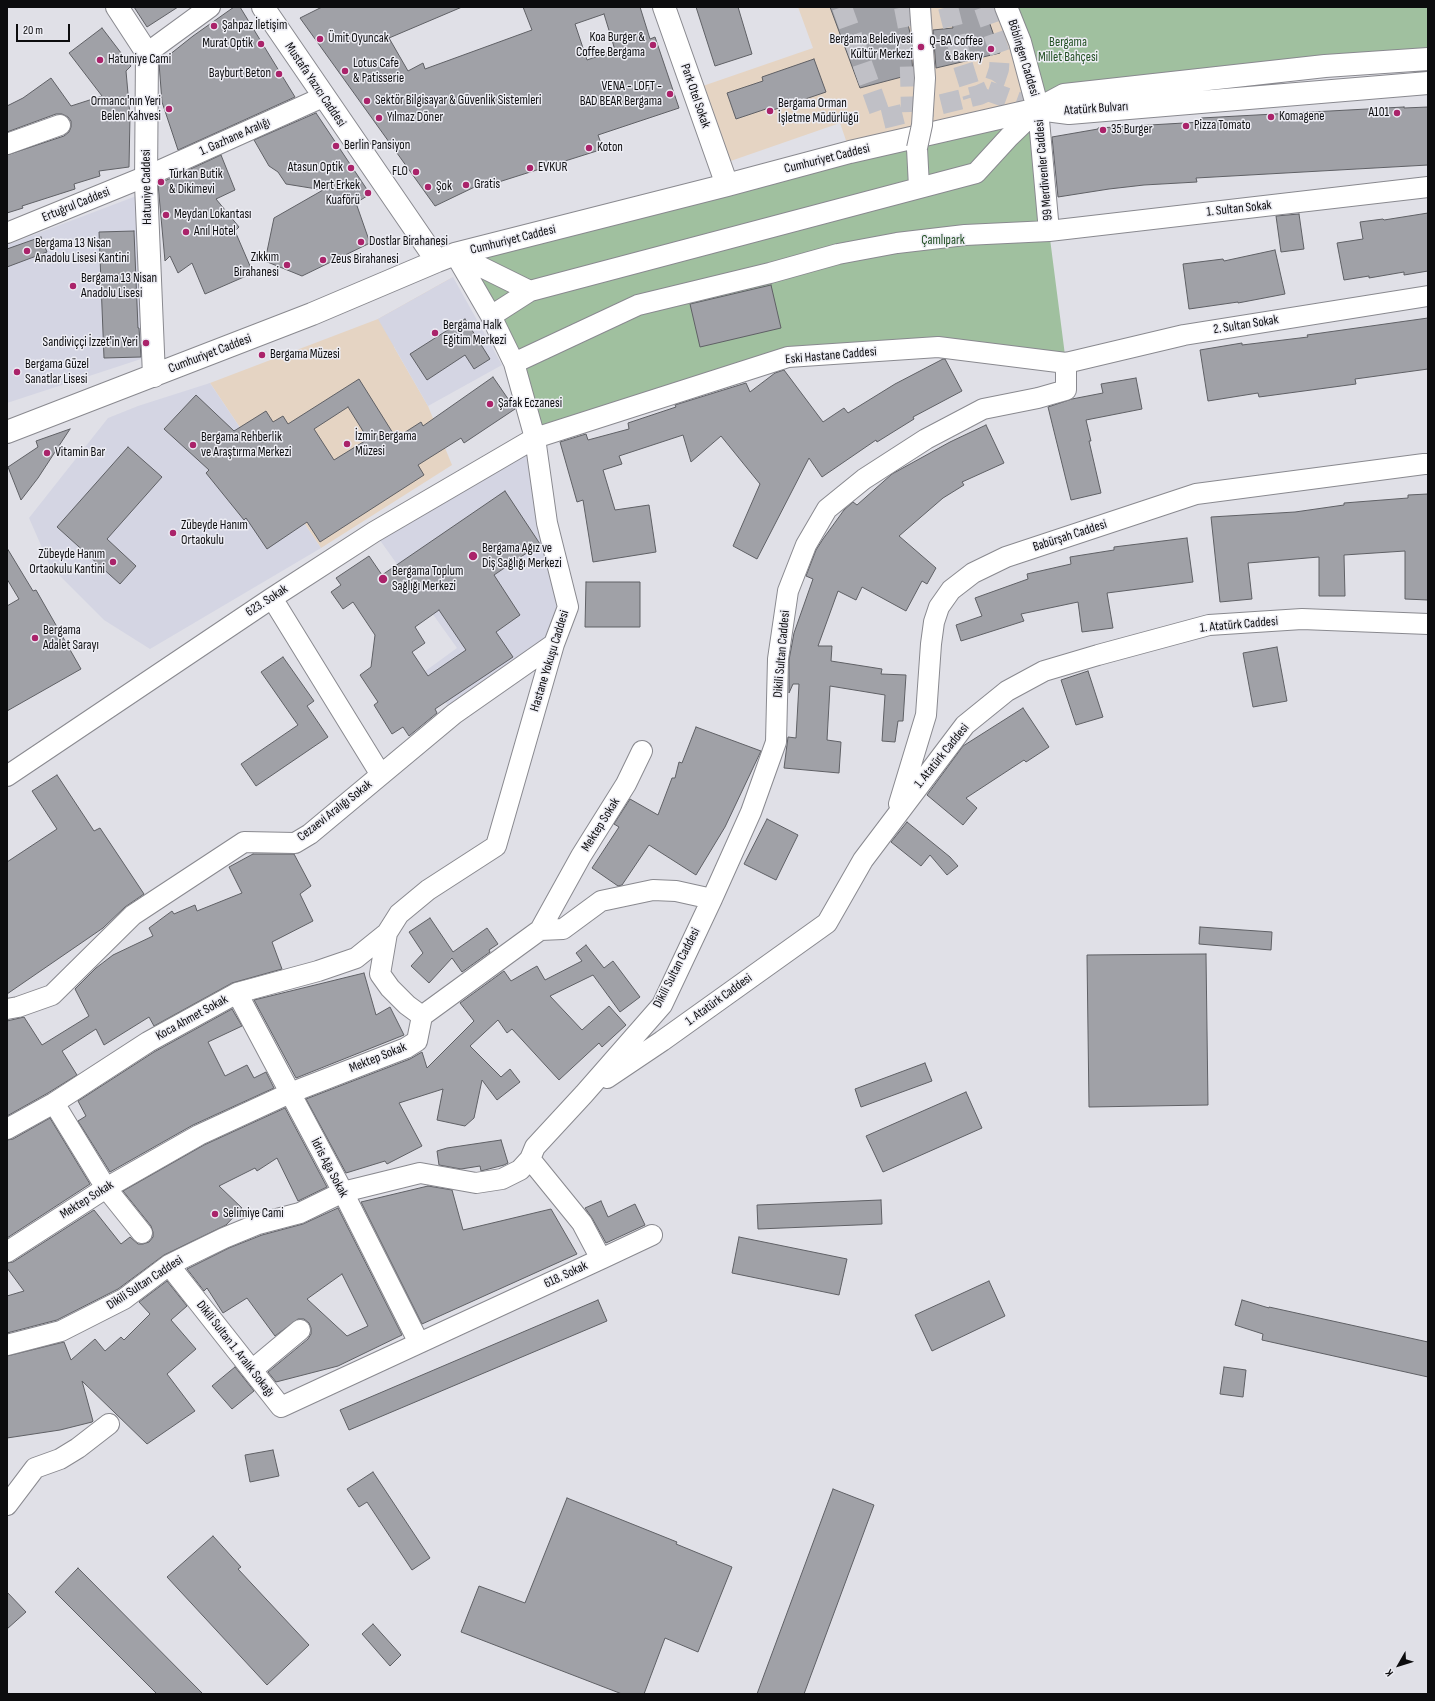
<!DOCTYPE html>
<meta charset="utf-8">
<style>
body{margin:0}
#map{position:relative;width:1435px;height:1701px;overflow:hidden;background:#e0e0e7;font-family:"Sofia Sans Condensed",sans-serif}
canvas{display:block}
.frame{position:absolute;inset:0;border:8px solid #0c0c0e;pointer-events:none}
.north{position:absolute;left:1379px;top:1645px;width:40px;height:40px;-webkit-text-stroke:3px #ededf4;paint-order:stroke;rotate:231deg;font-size:11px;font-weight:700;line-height:16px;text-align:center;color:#0c0c0e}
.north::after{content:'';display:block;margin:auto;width:14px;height:18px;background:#0c0c0e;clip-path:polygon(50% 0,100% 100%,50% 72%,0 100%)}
.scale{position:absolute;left:16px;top:24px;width:54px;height:18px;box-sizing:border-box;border:2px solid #0c0c0e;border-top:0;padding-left:5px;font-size:12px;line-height:14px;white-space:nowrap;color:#0c0c0e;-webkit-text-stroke:3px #ededf4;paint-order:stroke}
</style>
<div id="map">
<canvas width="1435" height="1701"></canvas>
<div class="frame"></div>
<div class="north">K</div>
<div class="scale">20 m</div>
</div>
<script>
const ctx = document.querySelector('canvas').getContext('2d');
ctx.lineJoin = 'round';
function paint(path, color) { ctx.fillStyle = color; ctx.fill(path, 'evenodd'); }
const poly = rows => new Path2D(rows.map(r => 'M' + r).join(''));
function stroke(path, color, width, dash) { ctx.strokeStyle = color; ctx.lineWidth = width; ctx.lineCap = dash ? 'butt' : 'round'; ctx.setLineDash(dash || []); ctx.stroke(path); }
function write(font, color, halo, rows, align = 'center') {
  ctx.font = font + ' "Sofia Sans Condensed",sans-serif'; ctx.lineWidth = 3; ctx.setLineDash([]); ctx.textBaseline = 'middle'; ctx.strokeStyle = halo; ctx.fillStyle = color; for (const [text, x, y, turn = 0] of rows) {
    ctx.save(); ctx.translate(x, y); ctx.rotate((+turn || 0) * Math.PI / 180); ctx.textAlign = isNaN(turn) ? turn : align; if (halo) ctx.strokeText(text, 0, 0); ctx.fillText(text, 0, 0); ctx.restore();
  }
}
const commercial = poly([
 [798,7,1006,7,1038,109,850,152,840,123,722,164,697,88,813,48],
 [453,277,394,347,428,406,452,465,321,548,210,383,378,319]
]);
const built = poly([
 [139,195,141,359,7,403,7,245],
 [453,277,502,365,428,406,378,319],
 [210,383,321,548,150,649,104,620,50,566,29,518,108,418,138,406],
 [535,438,568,607,554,644,454,714,424,672,457,648,374,532]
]);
const green = poly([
 [1006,7,1428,7,1428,59,1038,109,1049,231,1066,363,938,347,788,357,535,438,514,363,455,254,1038,109]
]);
const building = poly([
 [134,7,178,7,147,27,134,7],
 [234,7,240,7,295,97,178,150,162,102,159,63,193,36,234,7],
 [322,7,462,7,389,38,408,71,423,63,425,69,532,30,523,7,640,7,650,39,655,37,679,108,598,135,603,149,486,186,485,182,435,206,300,18,322,7],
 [604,14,615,50,587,60,575,24,604,14],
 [696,7,738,7,752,54,715,66,696,7],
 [830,7,904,7,910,33,913,74,860,88,830,7],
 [948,7,984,7,1000,53,936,68,933,30,953,28,948,7],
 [102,28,131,66,126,71,130,116,129,167,99,171,100,176,74,184,75,189,22,206,23,208,7,213,7,155,64,136,69,132,71,127,71,121,68,117,62,114,56,114,7,132,7,106,23,98,51,78,71,106,102,96,69,53,102,28],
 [814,59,826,92,773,110,772,107,736,119,727,93,763,81,762,77,814,59],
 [1404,107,1404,108,1428,107,1428,165,1196,178,1197,182,1144,185,1109,189,1058,197,1052,137,1098,129,1098,128,1201,122,1201,118,1404,107],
 [316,113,370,194,356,203,370,243,302,276,265,261,274,218,323,190,286,184,278,172,269,166,254,140,316,113],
 [221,155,235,190,216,199,239,227,235,231,253,273,205,294,192,263,178,273,170,256,165,261,158,184,221,155],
 [1428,213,1428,271,1404,275,1404,272,1369,278,1369,276,1344,280,1337,243,1363,239,1360,222,1383,219,1384,220,1428,213],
 [1299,214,1304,249,1281,252,1276,216,1299,214],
 [134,231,138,328,139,328,141,357,104,358,99,232,134,231],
 [41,237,47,252,7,267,7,249,41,237],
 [1275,250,1285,294,1238,303,1238,302,1189,309,1183,264,1223,259,1224,261,1275,250],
 [771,285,781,328,700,347,690,304,771,285],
 [1428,318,1428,369,1355,379,1356,384,1259,397,1258,393,1208,401,1200,350,1242,343,1242,345,1308,337,1307,335,1428,318],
 [465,319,490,359,474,369,465,355,427,380,410,354,465,319],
 [943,359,945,359,962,391,913,417,914,419,877,442,876,440,822,477,809,458,757,559,733,546,760,484,721,436,691,462,683,435,619,456,622,464,603,470,615,510,649,505,656,552,593,562,583,500,577,502,560,442,586,434,588,440,629,429,628,423,676,407,675,405,746,383,750,392,775,373,784,370,823,422,844,408,848,413,895,384,943,359],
 [493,377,515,409,464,443,461,438,418,465,424,475,320,542,307,522,267,549,246,518,244,520,206,473,209,470,164,429,196,395,234,431,266,411,273,422,283,416,288,424,359,379,396,438,421,422,423,426,493,377],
 [348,407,368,439,334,460,314,429,348,407],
 [1136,378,1142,409,1086,420,1091,441,1089,441,1101,493,1071,500,1048,407,1072,399,1103,393,1101,384,1136,378],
 [986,425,1004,463,962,482,964,485,943,498,899,536,936,568,927,584,922,581,906,611,862,587,856,600,838,591,818,646,832,646,831,661,882,669,881,674,906,675,903,721,898,721,895,742,882,741,885,695,830,686,827,740,841,742,839,773,784,768,788,737,796,738,799,684,793,684,789,693,789,660,794,633,813,579,806,576,816,550,823,539,844,510,853,502,857,505,892,474,950,442,986,425],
 [70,429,38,478,21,500,8,467,38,447,36,441,70,429],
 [128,447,162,477,107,539,136,566,120,584,57,527,128,447],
 [505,491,540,544,494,575,520,615,496,632,513,657,435,709,437,713,409,736,403,727,392,734,374,705,378,702,360,675,371,667,375,635,353,602,343,609,331,592,341,585,336,578,369,556,382,575,505,491],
 [439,610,466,650,428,676,412,652,425,643,415,627,439,610],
 [1428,494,1428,600,1405,599,1405,551,1344,555,1345,596,1319,596,1319,557,1248,563,1252,599,1220,602,1211,517,1295,512,1344,505,1344,503,1408,498,1408,495,1428,494],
 [1187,538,1193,582,1107,593,1113,628,1082,632,1078,602,1021,614,1024,621,961,641,956,625,982,616,975,598,1028,579,1027,574,1071,564,1070,557,1114,550,1114,547,1187,538],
 [7,548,33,591,36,590,81,669,7,711,7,606,19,599,7,579,7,548],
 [586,582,640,582,640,627,585,627,586,582],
 [1277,647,1287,701,1253,707,1243,653,1277,647],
 [283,657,314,701,307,706,328,737,256,786,241,764,298,725,261,672,283,657],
 [1088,671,1103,717,1076,725,1061,680,1088,671],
 [1023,708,1049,747,1026,762,1024,760,966,798,977,808,963,825,927,795,963,746,1023,708],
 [696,727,761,751,725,827,696,875,649,845,622,885,618,886,592,868,619,827,614,824,630,799,658,815,672,778,675,778,679,762,682,763,696,727],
 [57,775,94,831,100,828,144,894,125,907,103,928,7,994,7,862,57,829,32,791,57,775],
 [767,819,798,835,776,880,744,864,767,819],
 [907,822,950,857,958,866,947,875,930,855,921,866,891,842,907,822],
 [253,854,294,854,311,886,300,894,313,921,272,942,282,969,232,983,154,1026,149,1017,104,1045,96,1029,62,1051,77,1075,48,1093,7,1116,7,1021,24,1017,42,1045,89,1016,75,989,96,968,113,955,153,936,149,928,172,911,174,914,195,905,197,911,242,893,229,867,253,854],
 [430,918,453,952,487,928,498,944,489,950,490,952,462,972,452,958,429,983,411,966,423,953,409,932,430,918],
 [1200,927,1272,932,1271,950,1199,944,1200,927],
 [586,945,604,968,613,961,640,997,620,1012,593,975,550,996,582,1030,609,1006,626,1025,602,1047,599,1043,559,1080,512,1029,507,1033,498,1020,470,1046,501,1077,510,1069,520,1082,497,1100,482,1080,474,1118,465,1126,437,1120,443,1089,399,1103,422,1146,387,1164,385,1161,346,1173,306,1099,410,1059,422,1052,427,1068,474,1021,460,1003,504,971,511,981,537,966,545,980,582,961,576,953,586,945],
 [1206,954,1208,1105,1089,1107,1087,955,1206,954],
 [364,973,376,1015,390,1007,404,1035,296,1078,254,1000,364,973],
 [232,1009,242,1026,208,1042,225,1076,247,1065,254,1078,266,1072,274,1088,193,1125,110,1172,78,1121,86,1116,78,1101,154,1052,232,1009],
 [925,1063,932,1081,861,1107,855,1089,925,1063],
 [966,1092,982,1128,883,1172,866,1136,966,1092],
 [285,1108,327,1187,298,1201,277,1158,257,1171,255,1168,219,1186,242,1208,226,1225,164,1255,118,1289,57,1320,7,1333,7,1296,24,1291,7,1268,7,1263,13,1262,94,1210,121,1244,130,1237,138,1244,143,1244,149,1242,153,1237,153,1232,151,1226,123,1191,204,1145,285,1108],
 [50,1118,90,1184,7,1238,7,1140,13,1139,50,1118],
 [501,1140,508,1163,504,1165,481,1171,480,1166,461,1169,439,1165,437,1151,447,1148,501,1140],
 [428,1186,452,1190,463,1230,551,1209,577,1254,422,1324,361,1202,428,1186],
 [881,1200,882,1224,758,1229,757,1205,881,1200],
 [601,1201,608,1217,635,1204,645,1225,606,1243,592,1218,585,1208,601,1201],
 [338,1208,402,1335,338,1366,276,1382,268,1372,308,1339,311,1334,311,1328,309,1323,304,1319,298,1319,275,1336,247,1298,223,1313,207,1288,204,1291,187,1269,229,1248,262,1235,303,1224,338,1208],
 [342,1274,368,1326,347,1336,307,1299,342,1274],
 [739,1237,847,1259,839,1295,732,1273,739,1237],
 [167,1281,187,1306,171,1320,196,1349,167,1374,195,1411,147,1444,82,1381,93,1421,92,1422,60,1430,7,1438,7,1356,64,1342,71,1360,95,1339,105,1351,121,1337,124,1340,150,1314,139,1302,167,1281],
 [989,1281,1005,1316,932,1351,915,1315,989,1281],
 [598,1300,607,1321,349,1430,340,1410,598,1300],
 [1242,1300,1269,1308,1269,1307,1428,1342,1428,1377,1262,1340,1263,1334,1235,1325,1242,1300],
 [235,1367,254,1391,232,1409,212,1386,235,1367],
 [1224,1367,1246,1370,1243,1397,1220,1394,1224,1367],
 [273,1450,279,1476,250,1482,245,1455,273,1450],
 [373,1472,430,1558,412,1570,367,1502,359,1507,347,1489,373,1472],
 [833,1489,874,1505,804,1694,757,1694,833,1489],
 [567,1498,677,1542,676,1544,732,1567,698,1652,665,1638,644,1694,622,1694,461,1632,479,1586,525,1603,567,1498],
 [213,1536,241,1567,238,1569,309,1645,267,1685,167,1577,213,1536],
 [78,1568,203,1694,157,1694,55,1592,78,1568],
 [7,1592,26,1612,7,1629,7,1592],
 [373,1624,401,1655,390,1666,362,1634,373,1624]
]);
const minorTunnel = poly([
 [842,7,882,119,979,95,988,91,995,81,999,69,1000,53,984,7],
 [904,7,909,33,911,112],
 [948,7,962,62,973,97],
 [988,91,1038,109]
]);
const minor = poly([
 [147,53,210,7],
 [1038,109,1049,231],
 [7,144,60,125],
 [917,148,919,187],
 [7,233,154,173,323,97],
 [455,254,530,291,976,173,1009,137,1038,109],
 [491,316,530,291],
 [514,363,638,305,770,273,838,254,897,243,965,235,1049,231,1428,187],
 [272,598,381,775],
 [7,776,272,598,374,532,535,438,788,357,938,347,1066,363,1184,335,1428,296],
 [899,804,926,715,931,644,934,622,939,607,951,590,973,573,1006,557,1196,494,1424,464,1428,464],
 [540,930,563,929,601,901,653,890,676,891,712,899],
 [387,933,380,974,390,988,407,1005,422,1016],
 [237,993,343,1192,419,1343],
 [7,1009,18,1007,52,995,133,915,244,842,295,843,310,834,454,714,554,644],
 [607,1078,662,1041,827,923,863,860,965,725,1007,691,1044,671,1098,655,1209,625,1302,619,1428,624],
 [54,1103,106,1188,142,1233],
 [7,1129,54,1103,148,1042,237,993,318,971,356,958,387,933,399,914,428,890,496,846,554,644,568,607,547,523,535,438,514,363,491,316,455,254],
 [7,1252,106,1188,199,1135,290,1093,406,1048,417,1041,422,1016,540,930,581,856,626,784,642,751],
 [601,1259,652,1235],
 [169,1265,281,1407,601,1259,582,1223,530,1159],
 [7,1345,61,1331,124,1299,169,1265,183,1258,224,1238,258,1224,300,1213,343,1192,420,1173,476,1183,502,1179,520,1170,530,1159,535,1147,584,1094,662,1005,712,899,751,812,776,742,778,659,788,591,806,545,827,509,864,479,926,439,983,409,1038,398,1066,390,1066,363],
 [252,1370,300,1330],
 [7,1505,35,1468,60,1459,78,1448,109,1424]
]);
const major = poly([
 [117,7,147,53,146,184,154,376],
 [263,7,437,261],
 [664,7,727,185],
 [1006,7,1020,42,1038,109],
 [1038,109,1069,113,1428,83],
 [7,432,312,314,437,261,455,254,727,185,850,152,1038,109,1064,95,1325,66,1428,59]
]);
const minorBridge = poly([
 [917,148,922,125,925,78,920,7]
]);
const markers = [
 [214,26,4,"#aa236a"],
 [320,39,4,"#aa236a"],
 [261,44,4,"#aa236a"],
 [653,45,4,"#aa236a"],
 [921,47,4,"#aa236a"],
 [991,49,4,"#aa236a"],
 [100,60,4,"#aa236a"],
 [345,71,4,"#aa236a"],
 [279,74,4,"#aa236a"],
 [670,94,4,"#aa236a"],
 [367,101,4,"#aa236a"],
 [169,109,4,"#aa236a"],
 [770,111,4,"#aa236a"],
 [1397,113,4,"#aa236a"],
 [1271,117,4,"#aa236a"],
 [379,118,4,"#aa236a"],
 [1186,126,4,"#aa236a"],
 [1103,130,4,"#aa236a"],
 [336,146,4,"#aa236a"],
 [589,148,4,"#aa236a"],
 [351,168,4,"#aa236a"],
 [530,168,4,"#aa236a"],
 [416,172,4,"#aa236a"],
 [161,182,4,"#aa236a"],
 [466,185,4,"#aa236a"],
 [428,187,4,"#aa236a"],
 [368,193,4,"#aa236a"],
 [166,215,4,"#aa236a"],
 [186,232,4,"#aa236a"],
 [361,242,4,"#aa236a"],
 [27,251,4,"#aa236a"],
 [323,260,4,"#aa236a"],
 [287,265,4,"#aa236a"],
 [73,286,4,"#aa236a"],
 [435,333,4,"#aa236a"],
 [146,343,4,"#aa236a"],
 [262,355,4,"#aa236a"],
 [17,372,4,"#aa236a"],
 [490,404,4,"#aa236a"],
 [347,444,4,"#aa236a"],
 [193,445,4,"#aa236a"],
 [47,453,4,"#aa236a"],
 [173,533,4,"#aa236a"],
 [473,556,5,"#aa236a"],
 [113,562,4,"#aa236a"],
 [383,579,5,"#aa236a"],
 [35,638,4,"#aa236a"],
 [215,1214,4,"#aa236a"]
];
const poiNames = [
 ["Şahpaz İletişim",222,26],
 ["Koa Burger &",645,38,"right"],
 ["Coffee Bergama",645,53,"right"],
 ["Ümit Oyuncak",328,39],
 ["Bergama Belediyesi",913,40,"right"],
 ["Kültür Merkezi",913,55,"right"],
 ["Q-BA Coffee",983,42,"right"],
 ["& Bakery",983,57,"right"],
 ["Murat Optik",253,44,"right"],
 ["Hatuniye Cami",108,60],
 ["Lotus Cafe",353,64],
 ["& Patisserie",353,79],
 ["Bayburt Beton",271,74,"right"],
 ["VENA - LOFT -",662,87,"right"],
 ["BAD BEAR Bergama",662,102,"right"],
 ["Sektör Bilgisayar & Güvenlik Sistemleri",375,101],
 ["Ormancı'nın Yeri",161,102,"right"],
 ["Belen Kahvesi",161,117,"right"],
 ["Bergama Orman",778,104],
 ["İşletme Müdürlüğü",778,119],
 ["A101",1389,113,"right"],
 ["Komagene",1279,117],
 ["Yılmaz Döner",387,118],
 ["Pizza Tomato",1194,126],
 ["35 Burger",1111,130],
 ["Berlin Pansiyon",344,146],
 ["Koton",597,148],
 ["Atasun Optik",343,168,"right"],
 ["EVKUR",538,168],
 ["FLO",408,172,"right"],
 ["Türkan Butik",169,175],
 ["& Dikimevi",169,190],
 ["Gratis",474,185],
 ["Mert Erkek",360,186,"right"],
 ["Kuaförü",360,201,"right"],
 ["Şok",436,187],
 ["Meydan Lokantası",174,215],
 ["Anıl Hotel",194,232],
 ["Dostlar Birahanesi",369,242],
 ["Bergama 13 Nisan",35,244],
 ["Anadolu Lisesi Kantini",35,259],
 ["Zıkkım",279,258,"right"],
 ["Birahanesi",279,273,"right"],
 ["Zeus Birahanesi",331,260],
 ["Bergama 13 Nisan",81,279],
 ["Anadolu Lisesi",81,294],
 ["Bergama Halk",443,326],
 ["Eğitim Merkezi",443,341],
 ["Sandiviççi İzzet'in Yeri",138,343,"right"],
 ["Bergama Müzesi",270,355],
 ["Bergama Güzel",25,365],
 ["Sanatlar Lisesi",25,380],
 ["Şafak Eczanesi",498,404],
 ["İzmir Bergama",355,437],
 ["Müzesi",355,452],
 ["Bergama Rehberlik",201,438],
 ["ve Araştırma Merkezi",201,453],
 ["Vitamin Bar",55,453],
 ["Zübeyde Hanım",181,526],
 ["Ortaokulu",181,541],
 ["Bergama Ağız ve",482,549],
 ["Diş Sağlığı Merkezi",482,564],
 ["Zübeyde Hanım",105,555,"right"],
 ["Ortaokulu Kantini",105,570,"right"],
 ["Bergama Toplum",392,572],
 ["Sağlığı Merkezi",392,587],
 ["Bergama",43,631],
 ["Adalet Sarayı",43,646],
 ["Selimiye Cami",223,1214]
];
const parkNames = [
 ["Bergama",1068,43],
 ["Millet Bahçesi",1068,58],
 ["Çamlıpark",943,241]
];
const streetNames = [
 ["Böblingen Caddesi",1023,58,73],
 ["Mustafa Yazıcı Caddesi",315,85,56],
 ["Park Otel Sokak",695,96,71],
 ["Atatürk Bulvarı",1096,109,-4],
 ["1. Gazhane Aralığı",235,137,-24],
 ["Cumhuriyet Caddesi",827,159,-14],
 ["99 Merdivenler Caddesi",1044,170,-95],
 ["Hatuniye Caddesi",147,187,-91],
 ["Ertuğrul Caddesi",76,205,-22],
 ["1. Sultan Sokak",1239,209,-6],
 ["Cumhuriyet Caddesi",513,240,-14],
 ["2. Sultan Sokak",1246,325,-9],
 ["Cumhuriyet Caddesi",210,354,-21],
 ["Eski Hastane Caddesi",831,356,-5],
 ["Babürşah Caddesi",1070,536,-18],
 ["623. Sokak",267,601,-33],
 ["1. Atatürk Caddesi",1239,625,-5],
 ["Dikili Sultan Caddesi",782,654,-85],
 ["Hastane Yokuşu Caddesi",550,661,-73],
 ["1. Atatürk Caddesi",942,756,-51],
 ["Cezaevi Aralığı Sokak",335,811,-38],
 ["Mektep Sokak",601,825,-58],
 ["Dikili Sultan Caddesi",677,968,-63],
 ["1. Atatürk Caddesi",719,1000,-36],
 ["Koca Ahmet Sokak",192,1018,-29],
 ["Mektep Sokak",378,1058,-22],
 ["İdris Ağa Sokak",329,1168,62],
 ["Mektep Sokak",87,1200,-32],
 ["618. Sokak",566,1275,-25],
 ["Dikili Sultan Caddesi",145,1283,-33],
 ["Dikili Sultan 1. Aralık Sokağı",235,1349,52]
];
paint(commercial, '#e5d4c3');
paint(built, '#d4d5e3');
paint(green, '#a0c09f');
paint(building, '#a0a1a7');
stroke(building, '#5f6065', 1);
stroke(minorTunnel, '#c0c0c6', 20, [20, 10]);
stroke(minor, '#89898f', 22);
stroke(major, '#89898f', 24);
stroke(minor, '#fff', 20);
stroke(major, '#fff', 22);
stroke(minorBridge, '#89898f', 22, []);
stroke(minorBridge, '#fff', 20);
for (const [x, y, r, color] of markers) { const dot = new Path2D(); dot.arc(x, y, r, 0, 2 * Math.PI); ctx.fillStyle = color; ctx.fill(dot); stroke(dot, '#ededf4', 1.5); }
write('13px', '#0c0c0e', '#ededf4', poiNames, 'left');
write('13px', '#214f22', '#ededf4', parkNames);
write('13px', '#0c0c0e', '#ededf4', streetNames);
</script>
